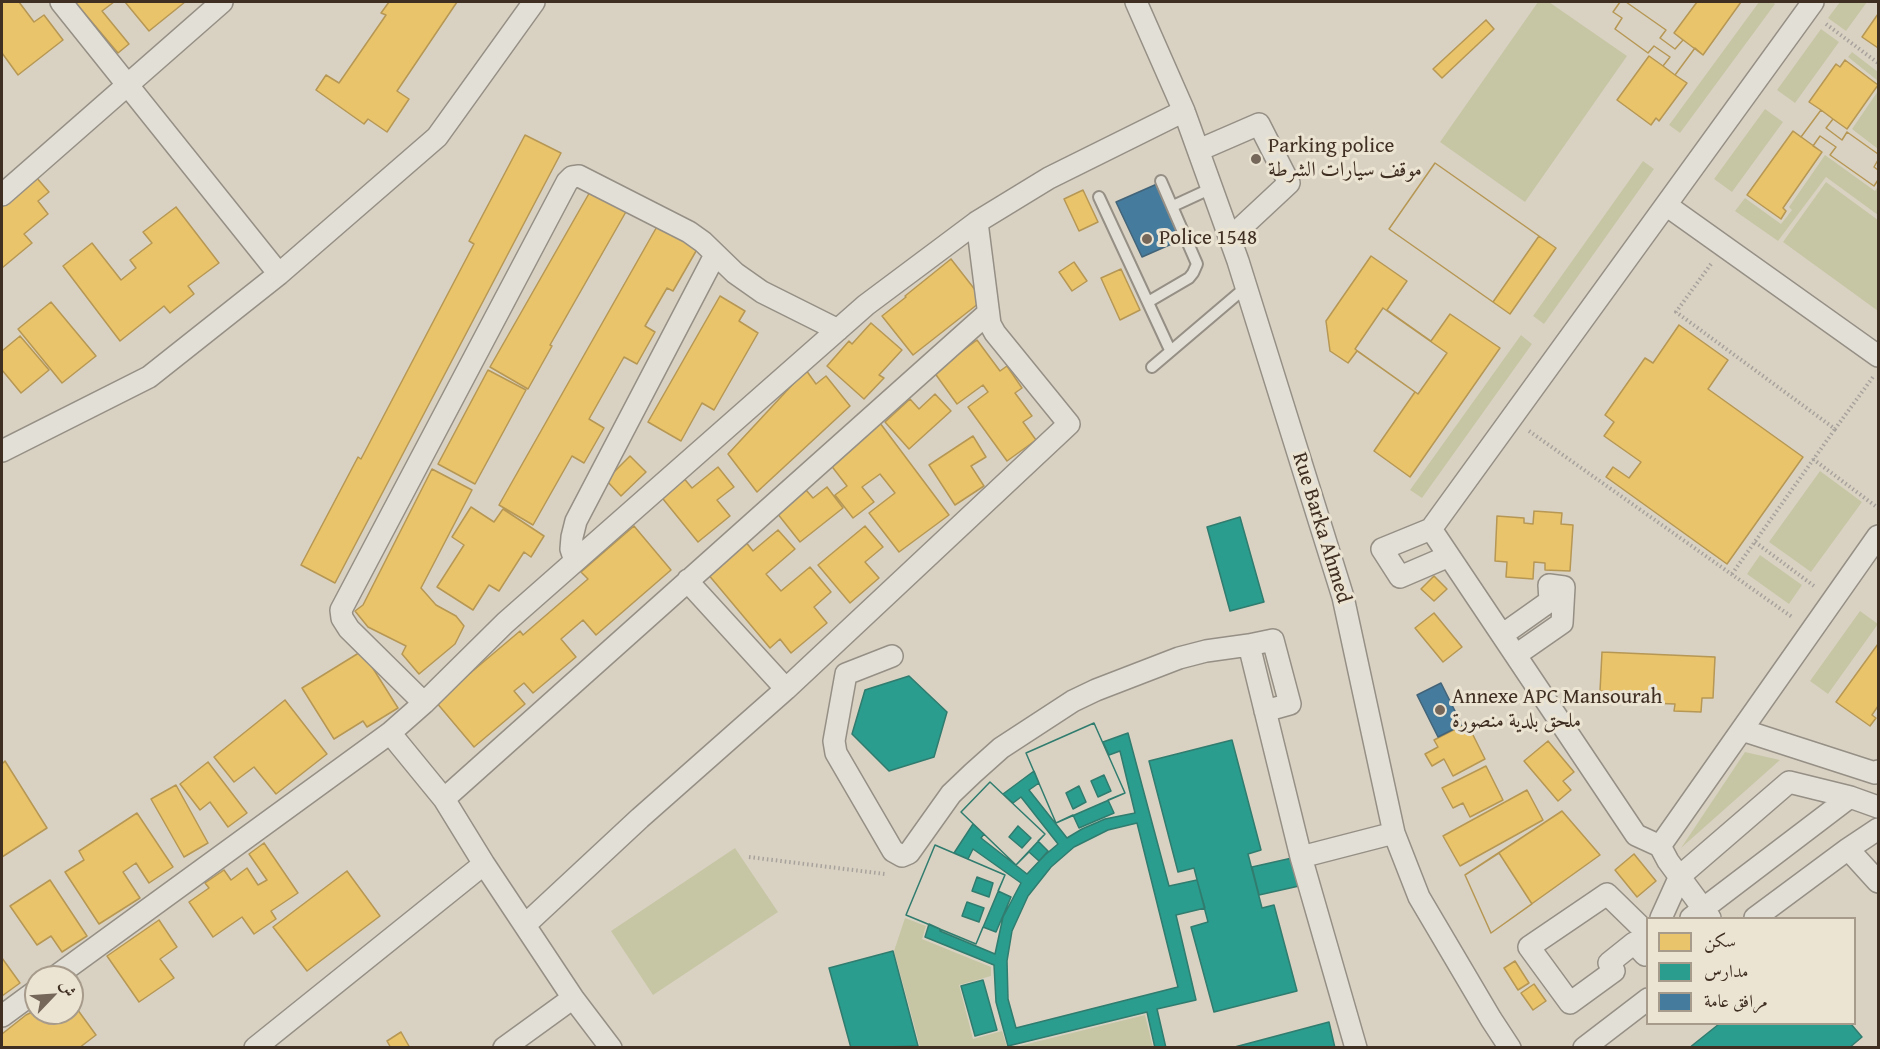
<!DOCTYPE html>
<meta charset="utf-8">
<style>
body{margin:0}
#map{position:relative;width:1880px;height:1049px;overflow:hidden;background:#d9d2c3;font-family:"Gentium Book Plus",Amiri,serif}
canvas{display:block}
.frame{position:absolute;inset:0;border:3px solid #3f2e22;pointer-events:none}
.legend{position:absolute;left:1646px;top:917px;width:210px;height:108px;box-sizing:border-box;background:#ece4d3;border:2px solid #a79b8c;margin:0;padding:8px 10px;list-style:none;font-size:18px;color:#3f2e22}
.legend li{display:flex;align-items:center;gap:12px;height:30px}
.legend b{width:30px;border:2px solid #a79b8c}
.north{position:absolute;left:24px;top:965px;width:60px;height:60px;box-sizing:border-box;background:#ece4d3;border:2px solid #a79b8c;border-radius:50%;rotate:65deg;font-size:16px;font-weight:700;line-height:24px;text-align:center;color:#3f2e22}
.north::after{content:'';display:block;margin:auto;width:21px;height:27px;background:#75675a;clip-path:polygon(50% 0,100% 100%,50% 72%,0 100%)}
</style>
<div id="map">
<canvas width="1880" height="1049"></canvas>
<div class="frame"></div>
<ul class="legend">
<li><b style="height:16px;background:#e9c46a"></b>سكن</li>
<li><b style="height:16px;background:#2a9d8f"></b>مدارس</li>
<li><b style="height:16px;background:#457b9d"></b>مرافق عامة</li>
</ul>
<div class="north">ش</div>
</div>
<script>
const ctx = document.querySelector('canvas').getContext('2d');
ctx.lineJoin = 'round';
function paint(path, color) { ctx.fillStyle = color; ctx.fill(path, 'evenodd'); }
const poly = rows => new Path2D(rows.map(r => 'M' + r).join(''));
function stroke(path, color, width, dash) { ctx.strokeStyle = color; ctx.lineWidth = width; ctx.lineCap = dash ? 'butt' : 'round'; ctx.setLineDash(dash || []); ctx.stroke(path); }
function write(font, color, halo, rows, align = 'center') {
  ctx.font = font + ' "Gentium Book Plus",Amiri,serif'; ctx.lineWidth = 6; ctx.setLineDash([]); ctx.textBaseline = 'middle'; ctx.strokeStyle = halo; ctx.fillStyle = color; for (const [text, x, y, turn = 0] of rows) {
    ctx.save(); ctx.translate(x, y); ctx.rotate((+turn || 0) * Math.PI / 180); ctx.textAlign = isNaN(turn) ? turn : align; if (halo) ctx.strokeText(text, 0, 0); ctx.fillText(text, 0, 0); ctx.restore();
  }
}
const green = poly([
 [1538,2,1549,2,1627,56,1525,202,1440,142],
 [1759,2,1772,2,1775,4,1680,133,1669,125],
 [1840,2,1867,2,1846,31,1828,18],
 [1821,29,1839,42,1795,103,1777,90],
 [1852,52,1878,72,1878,81,1848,57],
 [1878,91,1878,149,1852,129],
 [1765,109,1783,122,1732,192,1714,179],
 [1825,155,1875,191,1878,186,1878,215,1826,177,1778,241,1735,211,1745,198,1781,224,1792,210,1789,207],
 [1643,161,1654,169,1544,324,1533,316],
 [1826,182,1878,220,1878,311,1783,242],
 [1521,335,1532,344,1422,498,1410,490],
 [1820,471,1862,502,1811,572,1769,542],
 [1760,555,1802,585,1789,604,1747,574],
 [1860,611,1878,624,1828,694,1810,681],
 [1745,752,1780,760,1681,848],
 [735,848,778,912,653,995,611,931],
 [905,918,926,926,922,939,991,967,991,976,959,985,973,1039,1002,1031,1007,1047,920,1047,894,951],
 [1145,1015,1153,1047,1015,1047]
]);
const homes = poly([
 [2,2,19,2,34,22,44,15,63,40,18,75,2,53,2,2],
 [75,2,114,2,102,11,129,44,118,53,75,2],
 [125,2,185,2,149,31,125,2],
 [389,2,457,2,397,91,409,99,387,132,368,119,364,124,316,90,326,75,339,83,386,15,381,13,389,2],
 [1620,2,1626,2,1666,30,1660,38,1675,49,1683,40,1674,33,1697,2,1741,2,1703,55,1695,48,1675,75,1663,66,1670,57,1654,46,1648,53,1615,29,1622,18,1613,12,1620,2],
 [1620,2,1626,2,1666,30,1660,38,1675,49,1683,40,1674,33,1697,2,1741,2,1703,55,1695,48,1675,75,1687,83,1659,121,1656,118,1651,125,1617,100,1649,56,1663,66,1670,57,1654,46,1648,53,1615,29,1622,18,1613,12,1620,2],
 [1697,2,1741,2,1703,55,1674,33,1697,2],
 [1878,14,1878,48,1862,37,1878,14],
 [1878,14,1878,48,1862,37,1878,14],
 [1878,14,1878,48,1862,37,1878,14],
 [1486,20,1494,29,1442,78,1433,69,1486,20],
 [1845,60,1878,85,1847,129,1833,119,1826,128,1842,140,1847,132,1878,154,1878,160,1874,167,1878,170,1878,180,1874,186,1830,155,1836,147,1820,136,1813,146,1822,152,1783,208,1786,211,1781,219,1747,195,1793,131,1801,137,1821,110,1809,102,1836,64,1840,67,1845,60],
 [1821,110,1833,119,1826,128,1842,140,1847,132,1878,154,1878,160,1874,167,1878,170,1878,180,1874,186,1830,155,1836,147,1820,136,1813,146,1822,152,1783,208,1786,211,1781,219,1747,195,1793,131,1801,137,1821,110],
 [1793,131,1822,152,1783,208,1786,211,1781,219,1747,195,1793,131],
 [525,135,561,153,335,583,301,565,358,457,361,459,474,244,469,241,525,135],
 [1435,163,1539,236,1493,302,1389,229,1435,163],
 [1435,163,1556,248,1510,314,1389,229,1435,163],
 [36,177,49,192,38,201,48,214,24,234,32,243,2,268,2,205,36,177],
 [591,190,627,210,550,345,552,346,528,389,490,367,591,190],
 [1083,190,1098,222,1079,231,1064,199,1083,190],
 [176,207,219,263,188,286,194,294,170,313,164,306,120,341,63,266,92,243,121,280,136,268,130,260,152,243,143,232,176,207],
 [659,223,699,246,673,291,667,288,645,326,655,332,637,364,624,357,589,419,604,428,584,463,572,456,533,525,499,505,659,223],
 [1371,256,1407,281,1387,310,1431,341,1450,314,1500,348,1410,477,1374,451,1415,392,1357,351,1348,363,1330,351,1326,321,1371,256],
 [951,259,983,300,913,355,882,316,906,297,905,296,951,259],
 [1074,262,1087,281,1072,291,1059,272,1074,262],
 [1121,269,1140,310,1120,320,1101,278,1121,269],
 [720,296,745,311,739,321,758,333,714,410,702,403,681,441,648,422,720,296],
 [51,302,96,356,62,383,18,329,51,302],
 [1383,308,1447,353,1418,394,1355,349,1383,308],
 [871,323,902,350,879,375,884,378,864,399,827,366,849,341,852,344,871,323],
 [1679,325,1728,360,1708,389,1803,457,1727,564,1606,477,1613,467,1629,478,1641,462,1604,436,1614,422,1605,415,1645,358,1653,363,1679,325],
 [20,336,49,370,21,393,2,370,2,351,20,336],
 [977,340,1000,371,1007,366,1022,388,1015,393,1032,416,1023,422,1036,440,1007,461,968,407,988,392,983,385,957,404,934,372,977,340],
 [488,370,526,390,475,484,438,464,488,370],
 [806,370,816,384,826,376,850,406,757,492,728,454,806,370],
 [935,394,951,411,909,449,885,422,910,399,919,409,935,394],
 [880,423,949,515,899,552,869,513,895,493,880,474,862,487,874,502,853,518,835,495,847,486,830,464,880,423],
 [973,436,986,457,971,466,984,486,955,505,929,465,973,436],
 [630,456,646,472,621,496,606,480,630,456],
 [718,467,734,487,717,500,730,516,698,542,659,494,682,476,692,488,718,467],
 [432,469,472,490,421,588,436,605,456,616,464,626,455,644,419,674,402,654,406,646,368,627,355,611,363,605,432,469],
 [827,487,843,508,800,542,777,513,806,490,813,498,827,487],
 [471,507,494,522,503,509,544,536,531,557,524,552,499,591,489,585,473,610,437,587,464,545,452,537,471,507],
 [1534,511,1562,513,1561,524,1573,525,1570,571,1545,570,1545,563,1534,562,1533,579,1506,577,1507,562,1495,561,1497,516,1524,518,1524,523,1533,524,1534,511],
 [634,526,671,570,596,635,583,620,561,639,576,657,533,693,524,683,514,691,525,704,474,747,436,702,520,631,523,635,588,579,581,572,634,526],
 [865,526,883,547,865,562,879,578,850,603,818,565,865,526],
 [778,530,795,549,766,574,781,591,810,567,831,592,814,607,827,623,791,653,780,639,770,648,707,573,745,541,753,551,778,530],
 [1434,576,1447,589,1434,601,1421,589,1434,576],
 [1434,613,1462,647,1443,662,1415,628,1434,613],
 [1878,644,1878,706,1872,715,1876,718,1870,726,1836,702,1878,644],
 [1878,644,1878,706,1872,715,1876,718,1870,726,1836,702,1878,644],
 [1878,644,1878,706,1872,715,1876,718,1870,726,1836,702,1878,644],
 [362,651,398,708,367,727,363,721,334,739,302,688,362,651],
 [1602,652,1715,657,1713,698,1702,698,1701,712,1674,711,1675,704,1648,703,1648,693,1638,693,1638,703,1610,702,1610,692,1600,691,1602,652],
 [285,700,327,754,276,794,254,767,234,782,214,757,285,700],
 [1467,723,1485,759,1453,776,1444,759,1432,766,1425,754,1438,747,1434,740,1467,723],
 [1548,741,1574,772,1563,781,1571,790,1558,801,1524,761,1548,741],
 [5,761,47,828,2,857,2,764,5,761],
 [208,762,247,813,228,827,210,802,200,810,180,784,208,762],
 [1486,766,1503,800,1470,817,1463,803,1453,808,1442,788,1486,766],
 [176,785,208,843,184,857,151,799,176,785],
 [1527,790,1543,820,1460,866,1443,836,1527,790],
 [1562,811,1600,855,1491,933,1465,875,1562,811],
 [137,813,173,867,149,883,136,863,123,872,140,898,99,924,65,872,84,860,79,851,137,813],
 [264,843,298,893,271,911,276,919,254,934,242,917,213,937,189,902,209,888,205,883,224,870,231,880,247,868,258,885,267,880,249,854,264,843],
 [1499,853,1532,904,1491,933,1465,875,1499,853],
 [1634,854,1656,881,1637,897,1615,870,1634,854],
 [347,871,380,916,307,971,273,927,347,871],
 [50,880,87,936,62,952,51,936,37,945,10,906,50,880],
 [159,920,177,947,160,959,174,978,139,1002,107,956,159,920],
 [2,958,20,983,2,996,2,958],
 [1515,961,1529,983,1518,990,1504,968,1515,961],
 [1534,984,1546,1001,1533,1010,1521,993,1534,984],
 [72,1002,96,1035,79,1048,3,1048,2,1045,2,1034,26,1015,36,1010,36,1013,72,1013,72,1002],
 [401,1032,410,1048,391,1048,387,1041,401,1032]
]);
const schools = poly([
 [1240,517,1264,602,1230,611,1207,527,1240,517],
 [909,676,947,712,934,757,889,771,852,734,865,690,909,676],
 [1094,723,1125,793,1056,823,1026,753,1094,723],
 [1094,723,1125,793,1108,800,1114,813,1079,828,1073,815,1056,823,1026,753,1094,723],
 [1128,733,1169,886,1197,880,1205,908,1176,915,1196,1000,1157,1009,1166,1048,1155,1048,1147,1012,1008,1046,996,1002,994,965,925,937,929,924,940,929,940,931,995,954,1003,917,1021,883,973,849,968,859,954,853,973,824,984,834,981,838,1027,874,1045,855,1058,844,1021,797,1013,803,1003,794,1034,771,1039,783,1029,790,1067,838,1082,829,1105,819,1135,813,1120,751,1109,755,1103,742,1128,733],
 [1137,823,1178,987,1016,1028,1008,999,1007,961,1012,931,1028,896,1051,867,1074,847,1108,830,1137,823],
 [1232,740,1261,850,1248,854,1262,908,1274,905,1297,991,1214,1012,1191,927,1208,922,1194,868,1178,872,1149,761,1232,740],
 [1104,775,1111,791,1098,797,1091,781,1104,775],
 [990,782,1045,834,1016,865,961,812,990,782],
 [990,782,1045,834,1038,841,1048,851,1039,861,1029,852,1016,865,961,812,990,782],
 [1079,786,1086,802,1073,809,1066,793,1079,786],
 [1018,826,1031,838,1022,848,1009,837,1018,826],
 [935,845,1005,875,976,944,906,915,935,845],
 [935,845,1005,875,998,891,1011,897,996,932,983,927,976,944,906,915,935,845],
 [1292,858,1299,886,1259,895,1252,867,1292,858],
 [977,877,993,883,989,897,972,891,977,877],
 [967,902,984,908,979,922,962,916,967,902],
 [893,951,918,1046,851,1048,829,968,893,951],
 [983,980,997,1030,975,1036,961,986,983,980],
 [1329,1022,1335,1048,1231,1048,1329,1022],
 [1719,1024,1851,1024,1862,1037,1849,1048,1689,1048,1719,1024]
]);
const public = poly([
 [1157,184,1183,239,1142,257,1116,202,1157,184],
 [1441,683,1462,725,1438,737,1417,695,1441,683]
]);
const path = poly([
 [1826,24,1878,63],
 [1711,264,1676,312,1835,429,1873,377],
 [1529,431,1792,617],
 [1813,459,1878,508],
 [1755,542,1814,586],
 [1732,574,1835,429],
 [749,857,885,874]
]);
const service = poly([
 [1099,197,1170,350],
 [1173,206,1212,188],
 [1148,302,1189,278,1193,273,1197,264,1161,181],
 [1152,367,1246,287]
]);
const minor = poly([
 [61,2,279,274],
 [1136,2,1184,111,1238,261,1343,597,1394,833,1419,897,1491,1019,1510,1048],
 [1813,2,1431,529,1636,835,1660,846,1878,536],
 [1199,150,1259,124,1289,183,1230,238],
 [2,195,222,2],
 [1666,205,1878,356],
 [2,451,149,377,279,274,437,137,534,2],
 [1431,529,1382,549,1400,577,1449,556],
 [575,561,571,549,572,537,576,521,715,255],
 [1502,635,1550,601,1549,585,1564,587,1562,623,1516,655],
 [1249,645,1273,640,1290,704,1265,711],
 [892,656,846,674,834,741,836,753,893,851,902,856,909,853,951,794,973,773,1001,748,1073,701,1096,690,1179,658,1206,651,1249,645,1301,857],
 [786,689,1069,424,995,333,990,324,977,222],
 [424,703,349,629,342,618,341,610,567,182,572,177,579,176,689,232,703,242,735,273,762,292,838,330],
 [1742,730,1875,773,1878,771],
 [390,733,444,799,484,864,573,998,611,1048],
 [1850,797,1878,807],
 [444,799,988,313],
 [1660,846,1668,861,1710,918],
 [1848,849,1878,882],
 [1661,918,1680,876,1789,782,1850,797,1691,918],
 [1755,918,1848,849,1878,829],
 [525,925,640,818,786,689,690,584,688,580],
 [1648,934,1607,894,1529,947,1570,1003,1614,971,1609,963,1634,943,1645,955,1648,953],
 [55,977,390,733,424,703,505,623,866,305,977,222,1049,178,1184,111],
 [2,1016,36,991],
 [255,1048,484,864],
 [504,1048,573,998],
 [1356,1048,1301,857,1394,833],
 [1584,1048,1648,999]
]);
const markers = [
 [1256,159,6,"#75675a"],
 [1147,239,6,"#75675a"],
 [1440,710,6,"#75675a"]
];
const poiNames = [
 ["Parking police",1268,147],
 ["موقف سيارات الشرطة",1268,171],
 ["Police 1548",1159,239],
 ["Annexe APC Mansourah",1452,698],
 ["ملحق بلدية منصورة",1452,722]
];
const streetNames = [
 ["Rue Barka Ahmed",1321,528,73]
];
paint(green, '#c6c6a5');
paint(homes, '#e9c46a');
stroke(homes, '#b69754', 1.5);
paint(schools, '#2a9d8f');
stroke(schools, '#307c6e', 1.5);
paint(public, '#457b9d');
stroke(public, '#436478', 1.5);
stroke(service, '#958f85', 14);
stroke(minor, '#958f85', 24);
stroke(path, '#a7a29c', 4, [1.5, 3]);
stroke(service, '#e2dfd7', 10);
stroke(minor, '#e2dfd7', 21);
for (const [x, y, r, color] of markers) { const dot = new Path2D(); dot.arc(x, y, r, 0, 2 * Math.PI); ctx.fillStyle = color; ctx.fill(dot); stroke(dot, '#ece4d3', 2); }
write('21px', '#3f2e22', '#ece4d3', poiNames, 'left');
write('21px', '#3f2e22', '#ece4d3', streetNames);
</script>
